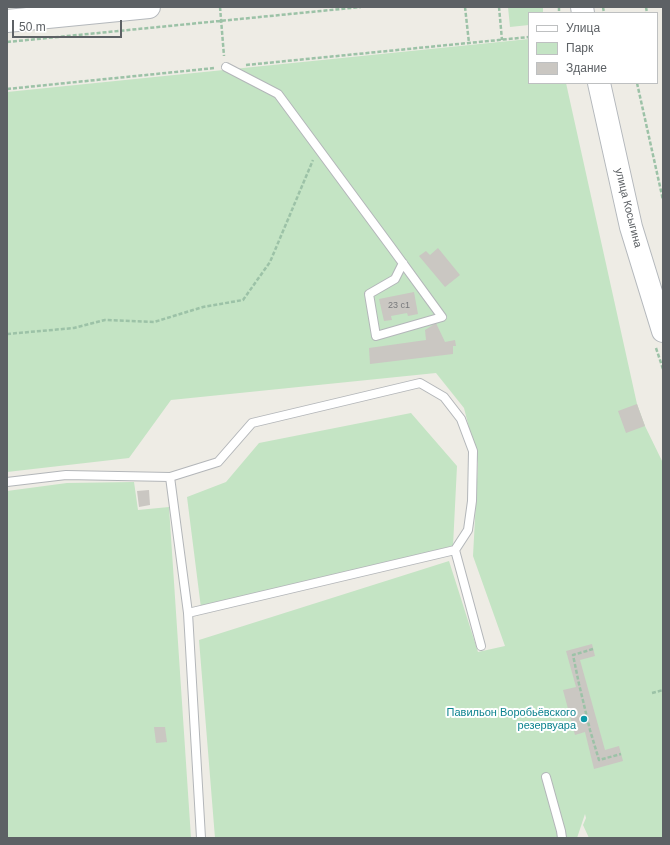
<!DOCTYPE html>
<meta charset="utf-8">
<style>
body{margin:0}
#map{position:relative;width:670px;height:845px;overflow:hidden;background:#eeece5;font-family:Helvetica,sans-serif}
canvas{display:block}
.frame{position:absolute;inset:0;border:8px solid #5d6165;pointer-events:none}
.legend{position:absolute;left:528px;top:12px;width:130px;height:72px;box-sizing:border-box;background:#fff;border:1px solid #bec0c1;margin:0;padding:5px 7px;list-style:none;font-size:12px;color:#5d6165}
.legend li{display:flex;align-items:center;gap:8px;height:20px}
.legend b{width:20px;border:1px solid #bec0c1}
.scale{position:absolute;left:12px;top:20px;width:110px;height:18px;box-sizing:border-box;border:2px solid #5d6165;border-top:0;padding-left:5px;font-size:12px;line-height:14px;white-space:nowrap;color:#5d6165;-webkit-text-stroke:3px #fff;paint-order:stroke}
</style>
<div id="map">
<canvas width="670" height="845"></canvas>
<div class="frame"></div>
<ul class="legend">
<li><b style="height:5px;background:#fff"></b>Улица</li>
<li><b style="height:11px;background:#c4e4c4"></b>Парк</li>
<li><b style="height:11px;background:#cac7c2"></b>Здание</li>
</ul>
<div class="scale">50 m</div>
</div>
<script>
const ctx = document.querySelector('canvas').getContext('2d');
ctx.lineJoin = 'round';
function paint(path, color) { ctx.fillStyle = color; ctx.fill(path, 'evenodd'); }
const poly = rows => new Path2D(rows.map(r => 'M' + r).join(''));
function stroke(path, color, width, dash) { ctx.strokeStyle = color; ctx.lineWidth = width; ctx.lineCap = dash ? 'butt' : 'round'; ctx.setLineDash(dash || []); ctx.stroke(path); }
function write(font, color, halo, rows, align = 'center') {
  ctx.font = font + ' Helvetica,sans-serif'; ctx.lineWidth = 4; ctx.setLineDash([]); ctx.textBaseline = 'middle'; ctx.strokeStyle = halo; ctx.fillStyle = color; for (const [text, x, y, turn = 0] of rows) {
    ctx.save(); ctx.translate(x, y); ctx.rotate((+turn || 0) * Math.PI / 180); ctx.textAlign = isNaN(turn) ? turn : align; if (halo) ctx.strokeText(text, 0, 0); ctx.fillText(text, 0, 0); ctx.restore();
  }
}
const green = poly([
 [508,7,543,7,543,13,529,13,529,25,510,27],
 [529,39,529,83,566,83,637,404,645,426,663,463,663,838,589,838,583,825,586,818,585,814,577,838,215,838,199,640,449,561,478,652,505,646,473,556,478,463,464,408,436,373,171,400,129,458,7,472,7,92],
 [411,413,457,466,453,546,201,608,187,497,226,482,259,443],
 [134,482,138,510,169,507,191,838,7,838,7,491,67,483]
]);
const building = poly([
 [438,248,460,275,445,287,419,256,426,251,430,255],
 [414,292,418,314,408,316,407,313,391,316,392,320,384,321,379,299],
 [436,323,445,342,455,340,456,346,453,346,453,354,370,364,369,348,426,340,425,330],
 [637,404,645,426,626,433,618,411],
 [149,490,150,505,139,507,137,491],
 [592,644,595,656,580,660,605,750,619,746,623,761,594,769,585,732,575,735,563,690,576,687,566,651],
 [154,727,165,727,167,742,156,743]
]);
const path = poly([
 [220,7,224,56],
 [465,7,469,43],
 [499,7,502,40],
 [559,7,559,13],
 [603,7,604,13],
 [646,7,647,13],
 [7,42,361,7],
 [246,65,529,37],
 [637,83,663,200],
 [7,89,215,68],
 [7,334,74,328,105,320,154,322,203,307,243,300,270,262,313,160],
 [656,348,663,369],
 [593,649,573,655,579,684,590,730,599,760,621,754],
 [652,693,663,690]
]);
const lane = poly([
 [226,67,278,94,391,247,442,317,376,336,369,294,395,279,403,263],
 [170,477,188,613,201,838],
 [7,482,66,475,170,477,218,462,252,423,420,383,444,397,461,419,473,451,472,501,468,530,455,550,188,613],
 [455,550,481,646],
 [546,777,561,831,562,838]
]);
const secondary = poly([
 [582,7,583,13],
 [7,21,149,7],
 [599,83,631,227,663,331]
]);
const markers = [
 [584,719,4,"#0f9aa8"]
];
const numberNames = [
 ["23 с1",399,306]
];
const streetNames = [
 ["улица Косыгина",628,208,76]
];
const cultureNames = [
 ["Павильон Воробьёвского",576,713],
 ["резервуара",576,726]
];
paint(green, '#c4e4c4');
paint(building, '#cac7c2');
stroke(lane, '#b3b6b9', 10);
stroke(secondary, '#b4b8bc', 24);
stroke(path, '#9cc2a7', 2.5, [4, 2]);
stroke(lane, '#fff', 8);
stroke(secondary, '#fff', 22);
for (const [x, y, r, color] of markers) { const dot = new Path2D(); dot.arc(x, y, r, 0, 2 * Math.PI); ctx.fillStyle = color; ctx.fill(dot); stroke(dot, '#fff', 1.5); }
write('9px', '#787a7c', null, numberNames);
write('11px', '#5d6165', '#fff', streetNames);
write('11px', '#0d838f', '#fff', cultureNames, 'right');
</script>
